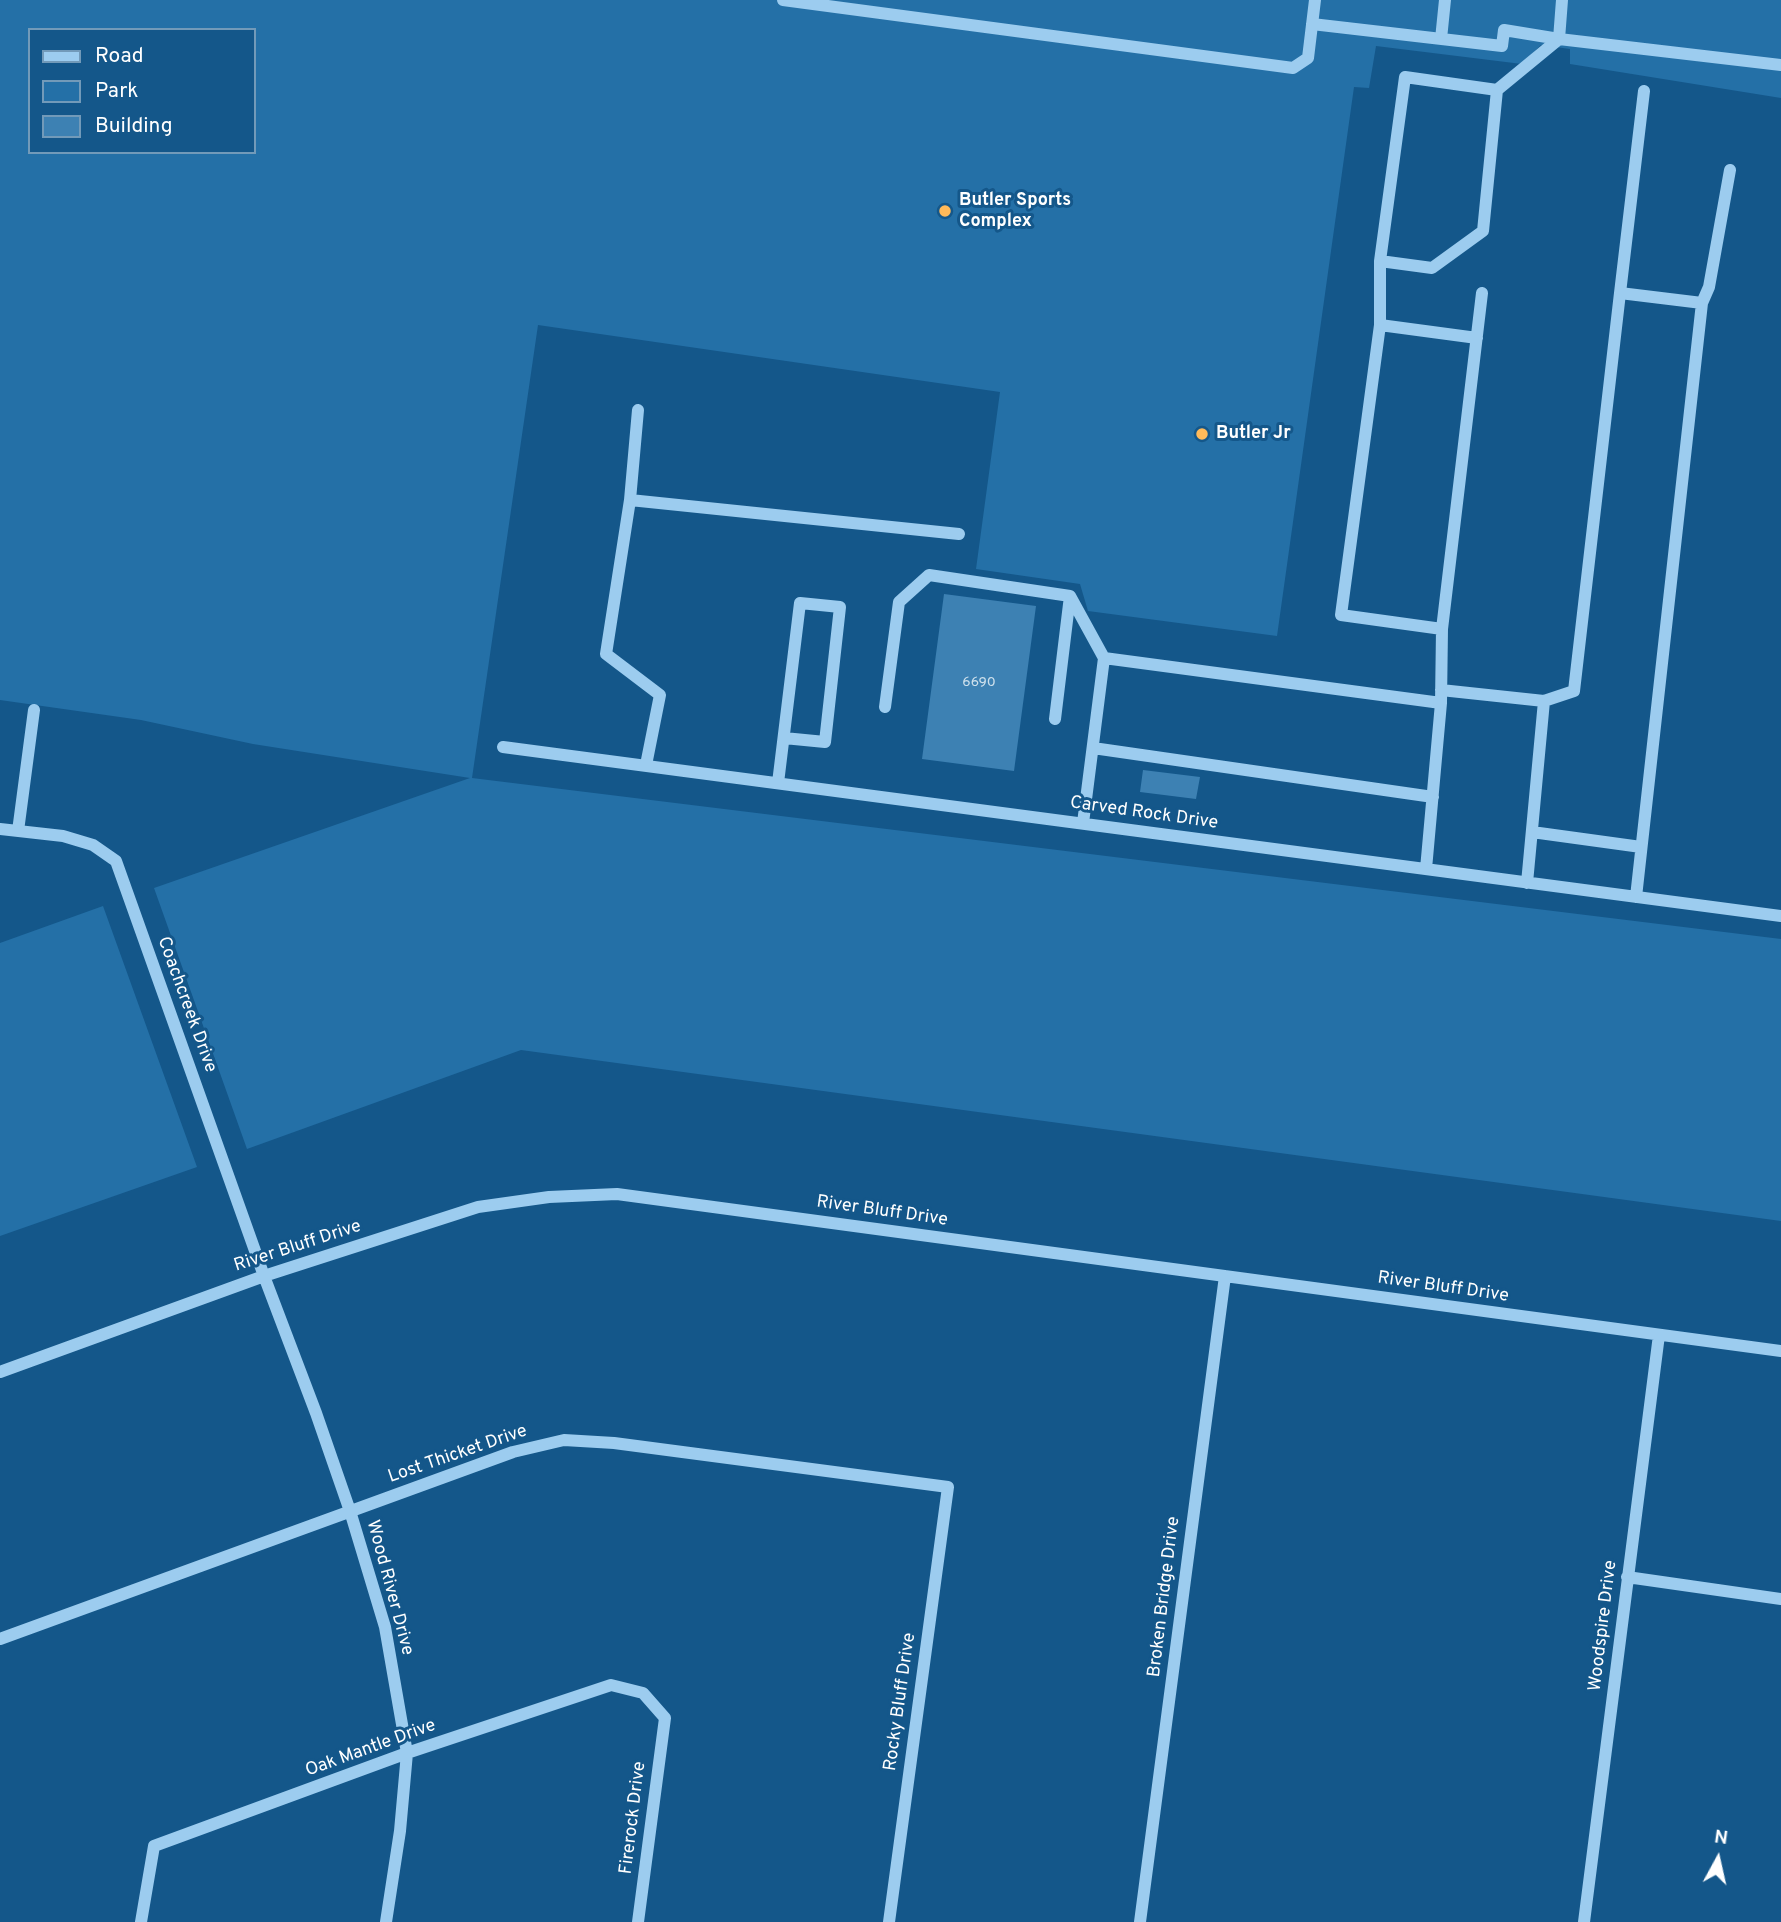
<!DOCTYPE html>
<style>
body{margin:0}
#map{position:relative;width:1781px;height:1922px;overflow:hidden;background:#14578a;font-family:Overpass,sans-serif}
canvas{display:block}
.legend{position:absolute;left:28px;top:28px;width:228px;height:126px;box-sizing:border-box;background:#14578a;border:2px solid #729ab9;margin:0;padding:9px 12px;list-style:none;font-size:21px;color:#fff}
.legend li{display:flex;align-items:center;gap:14px;height:35px}
.legend b{width:35px;border:2px solid #729ab9}
.north{position:absolute;left:1683px;top:1824px;width:70px;height:70px;-webkit-text-stroke:5px #14578a;paint-order:stroke;rotate:8deg;font-size:19px;font-weight:700;line-height:28px;text-align:center;color:#fff}
.north::after{content:'';display:block;margin:auto;width:24px;height:32px;background:#fff;clip-path:polygon(50% 0,100% 100%,50% 72%,0 100%)}
</style>
<div id="map">
<canvas width="1781" height="1922"></canvas>
<ul class="legend">
<li><b style="height:9px;background:#9cccef"></b>Road</li>
<li><b style="height:19px;background:#2470a7"></b>Park</li>
<li><b style="height:19px;background:#3d81b3"></b>Building</li>
</ul>
<div class="north">N</div>
</div>
<script>
const ctx = document.querySelector('canvas').getContext('2d');
ctx.lineJoin = 'round';
function paint(path, color) { ctx.fillStyle = color; ctx.fill(path, 'evenodd'); }
const poly = rows => new Path2D(rows.map(r => 'M' + r).join(''));
function stroke(path, color, width, dash) { ctx.strokeStyle = color; ctx.lineWidth = width; ctx.lineCap = dash ? 'butt' : 'round'; ctx.setLineDash(dash || []); ctx.stroke(path); }
function write(font, color, halo, rows, align = 'center') {
  ctx.font = font + ' Overpass,sans-serif'; ctx.lineWidth = 6; ctx.setLineDash([]); ctx.textBaseline = 'middle'; ctx.strokeStyle = halo; ctx.fillStyle = color; for (const [text, x, y, turn = 0] of rows) {
    ctx.save(); ctx.translate(x, y); ctx.rotate((+turn || 0) * Math.PI / 180); ctx.textAlign = isNaN(turn) ? turn : align; if (halo) ctx.strokeText(text, 0, 0); ctx.fillText(text, 0, 0); ctx.restore();
  }
}
const green = poly([
 [0,0,1781,0,1781,98,1570,64,1570,49,1541,45,1522,64,1376,46,1369,88,1354,87,1277,636,1088,611,1080,584,976,569,1000,392,538,325,472,778,1781,939,1781,1221,521,1050,247,1149,154,888,470,778,253,744,141,720,0,700],
 [30,30,254,30,254,152,30,152],
 [103,906,197,1167,0,1236,0,943]
]);
const building = poly([
 [944,594,1036,606,1014,771,922,759],
 [1143,770,1200,777,1196,799,1140,792]
]);
const minor = poly([
 [783,0,1293,68,1308,58,1315,0],
 [1312,24,1502,46,1504,30,1559,39,1781,65],
 [1441,39,1445,0],
 [1380,261,1432,268,1483,231,1497,90],
 [1620,293,1644,91],
 [1702,303,1709,287,1730,170],
 [1380,325,1477,338],
 [630,500,638,410],
 [1442,629,1341,615,1380,325,1380,261,1405,77,1497,90,1559,39,1562,0],
 [1104,658,1441,703],
 [1441,690,1544,701,1527,883],
 [1544,701,1574,691,1620,293,1702,303,1636,897],
 [885,707,899,602,929,575,1070,596,1104,658,1083,823],
 [1055,719,1070,596],
 [503,747,1781,916],
 [1093,748,1433,797],
 [646,765,660,695,606,654,630,500,959,534],
 [778,783,800,603,840,607,825,742,784,738],
 [0,829,63,836,93,845,116,861,264,1276,316,1413,350,1511,385,1627,407,1753,400,1831,386,1922],
 [18,831,34,710],
 [1532,832,1641,847],
 [1426,869,1441,703,1442,629,1482,293],
 [0,1372,264,1276,478,1207,549,1197,617,1194,1781,1351],
 [1627,1577,1781,1599],
 [0,1639,513,1452,564,1440,614,1443,948,1487,889,1922],
 [141,1922,154,1846,407,1753,611,1685,643,1693,665,1718,638,1922],
 [1140,1922,1225,1276],
 [1584,1922,1659,1335]
]);
const markers = [
 [945,211,7,"#ffba5a"],
 [1202,434,7,"#ffba5a"]
];
const numberNames = [
 ["6690",979,683]
];
const poiNames = [
 ["Butler Sports",959,201],
 ["Complex",959,222],
 ["Butler Jr",1216,434]
];
const streetNames = [
 ["Carved Rock Drive",1144,814,8],
 ["Coachcreek Drive",186,1005,70],
 ["River Bluff Drive",882,1212,8],
 ["River Bluff Drive",298,1247,-18],
 ["River Bluff Drive",1443,1288,8],
 ["Lost Thicket Drive",458,1455,-19],
 ["Wood River Drive",389,1588,75],
 ["Broken Bridge Drive",1165,1597,-83],
 ["Woodspire Drive",1604,1626,-83],
 ["Rocky Bluff Drive",901,1702,-82],
 ["Oak Mantle Drive",371,1749,-20],
 ["Firerock Drive",634,1818,-83]
];
paint(green, '#2470a7');
paint(building, '#3d81b3');
stroke(minor, '#9cccef', 12);
for (const [x, y, r, color] of markers) { const dot = new Path2D(); dot.arc(x, y, r, 0, 2 * Math.PI); ctx.fillStyle = color; ctx.fill(dot); stroke(dot, '#14578a', 2.5); }
write('14px', '#cee0ec', null, numberNames);
write('bold 18px', '#fff', '#14578a', poiNames, 'left');
write('18px', '#fff', '#14578a', streetNames);
</script>
